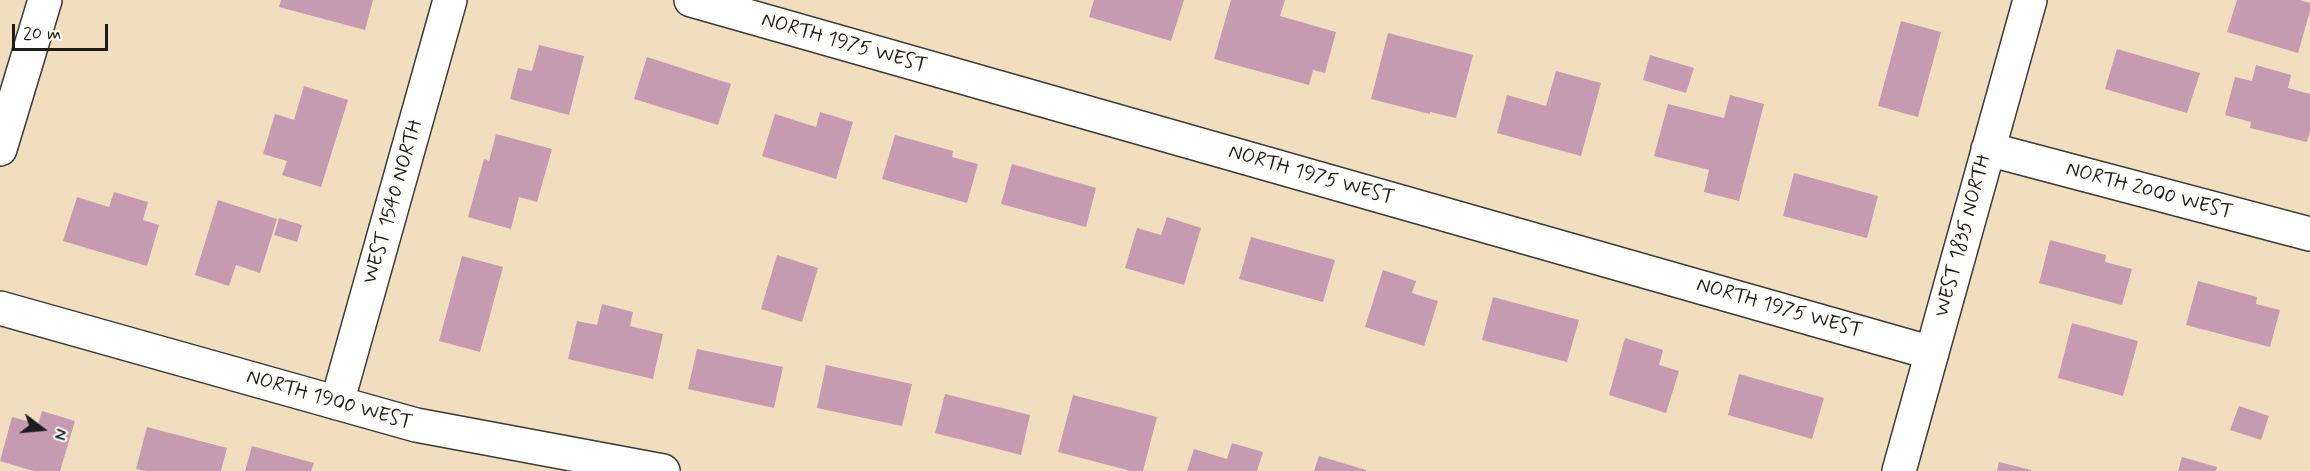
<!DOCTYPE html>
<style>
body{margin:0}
#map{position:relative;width:2310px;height:471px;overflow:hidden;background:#f0debf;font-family:Mynerve,sans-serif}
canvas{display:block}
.north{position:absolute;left:12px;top:399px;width:60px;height:60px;-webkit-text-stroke:4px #fdfcf7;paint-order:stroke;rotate:106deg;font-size:16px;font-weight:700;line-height:24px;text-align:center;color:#1c1c1c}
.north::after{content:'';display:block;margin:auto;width:21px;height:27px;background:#1c1c1c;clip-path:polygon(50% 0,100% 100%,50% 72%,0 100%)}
.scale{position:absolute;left:12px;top:24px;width:96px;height:27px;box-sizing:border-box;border:3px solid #1c1c1c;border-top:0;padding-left:8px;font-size:18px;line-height:21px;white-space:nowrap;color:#1c1c1c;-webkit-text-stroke:4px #fdfcf7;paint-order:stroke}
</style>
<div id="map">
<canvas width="2310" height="471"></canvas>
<div class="north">N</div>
<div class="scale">20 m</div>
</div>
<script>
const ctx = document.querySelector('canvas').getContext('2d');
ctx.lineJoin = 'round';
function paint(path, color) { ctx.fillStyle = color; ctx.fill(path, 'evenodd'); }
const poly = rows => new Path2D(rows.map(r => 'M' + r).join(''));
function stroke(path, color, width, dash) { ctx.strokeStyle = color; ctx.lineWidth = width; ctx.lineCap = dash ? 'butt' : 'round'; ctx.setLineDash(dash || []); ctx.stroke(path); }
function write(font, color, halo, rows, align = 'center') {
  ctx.font = font + ' Mynerve,sans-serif'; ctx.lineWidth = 4.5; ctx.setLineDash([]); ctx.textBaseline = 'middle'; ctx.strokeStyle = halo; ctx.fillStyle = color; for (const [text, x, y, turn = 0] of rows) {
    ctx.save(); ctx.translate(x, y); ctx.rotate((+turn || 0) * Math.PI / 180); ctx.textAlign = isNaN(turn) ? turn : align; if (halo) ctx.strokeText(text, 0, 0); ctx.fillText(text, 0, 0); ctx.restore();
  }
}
const building = poly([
 [281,0,373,0,365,30,279,7],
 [1094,0,1184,0,1171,41,1089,17],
 [1231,0,1285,0,1280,16,1336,32,1325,73,1313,70,1309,85,1214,59],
 [2237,0,2300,0,2310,3,2310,11,2298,53,2227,32],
 [1901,21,1941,32,1918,117,1878,106],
 [1388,33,1473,55,1456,118,1430,112,1430,114,1371,99],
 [539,45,584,56,569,115,510,99,518,68,532,71],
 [2117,49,2200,73,2187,113,2105,89],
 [1650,55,1694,68,1686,93,1643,80],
 [647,57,731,84,718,125,634,99],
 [2256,65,2291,75,2288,88,2310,94,2310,131,2307,142,2250,128,2251,122,2225,115,2235,77,2252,81],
 [1556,71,1601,83,1581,156,1497,133,1507,95,1546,106],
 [304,86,348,100,321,187,282,175,287,161,263,154,275,114,294,120],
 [1730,95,1764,104,1739,201,1704,192,1709,170,1654,156,1668,104,1724,118],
 [820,112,853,122,836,179,762,156,775,114,816,127],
 [496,134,552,149,537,202,519,197,511,229,468,217,484,159,489,161],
 [895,135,953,151,952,157,978,164,967,203,882,179],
 [1012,164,1096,188,1086,227,1001,204],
 [1794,173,1878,196,1867,238,1783,216],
 [114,192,148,202,143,220,159,225,147,266,63,241,77,197,109,207],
 [218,200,277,219,260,273,236,265,229,286,195,275],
 [1167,217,1201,228,1184,285,1125,268,1137,228,1161,235],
 [279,218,302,225,297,242,274,235],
 [1251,237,1335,260,1323,302,1239,279],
 [2050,240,2106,255,2105,262,2132,269,2122,305,2039,283],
 [777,255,818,268,802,322,761,309],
 [462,256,503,267,480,352,439,341],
 [1383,270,1416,281,1412,293,1438,301,1424,346,1365,327],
 [2198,281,2257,297,2256,304,2280,310,2270,347,2186,325],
 [1493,297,1579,320,1567,362,1482,340],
 [602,304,633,312,630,326,663,334,653,379,568,359,577,321,597,325],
 [2072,323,2138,341,2123,396,2058,378],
 [1625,338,1663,350,1659,365,1679,371,1666,413,1609,395],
 [697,349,783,367,774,408,688,389],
 [826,365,912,384,902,426,817,408],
 [1739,374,1824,398,1812,439,1728,415],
 [945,394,1030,415,1021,455,935,433],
 [1073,395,1157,417,1143,471,1131,471,1058,452],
 [2239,406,2269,416,2261,440,2230,430],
 [42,411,75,421,60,471,33,471,0,461,12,417,38,424],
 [147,427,227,448,221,471,145,471,136,469],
 [1232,443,1263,452,1257,471,1187,471,1194,449,1227,459],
 [252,446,314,463,311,471,245,471],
 [1319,456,1366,470,1366,471,1314,471],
 [2182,457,2217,467,2216,471,2178,471],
 [1999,462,2031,470,2031,471,1997,471]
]);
const street = poly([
 [691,0,1932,353],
 [1988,149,2310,234],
 [0,308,416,425,663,471],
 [337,403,450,0],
 [1899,471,2030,0]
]);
const secondary = poly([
 [0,149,45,0]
]);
const streetNames = [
 ["NORTH 1975 WEST",844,44,16],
 ["NORTH 1975 WEST",1311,176,16],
 ["NORTH 2000 WEST",2149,192,15],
 ["WEST 1540 NORTH",394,202,-74],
 ["WEST 1835 NORTH",1964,236,-75],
 ["NORTH 1975 WEST",1779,309,16],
 ["NORTH 1900 WEST",329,401,16]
];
paint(building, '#c69bb2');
stroke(street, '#3c3934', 36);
stroke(secondary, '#3c3934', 36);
stroke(street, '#fff', 33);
stroke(secondary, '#fff', 33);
write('20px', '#1c1c1c', '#fdfcf7', streetNames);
</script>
